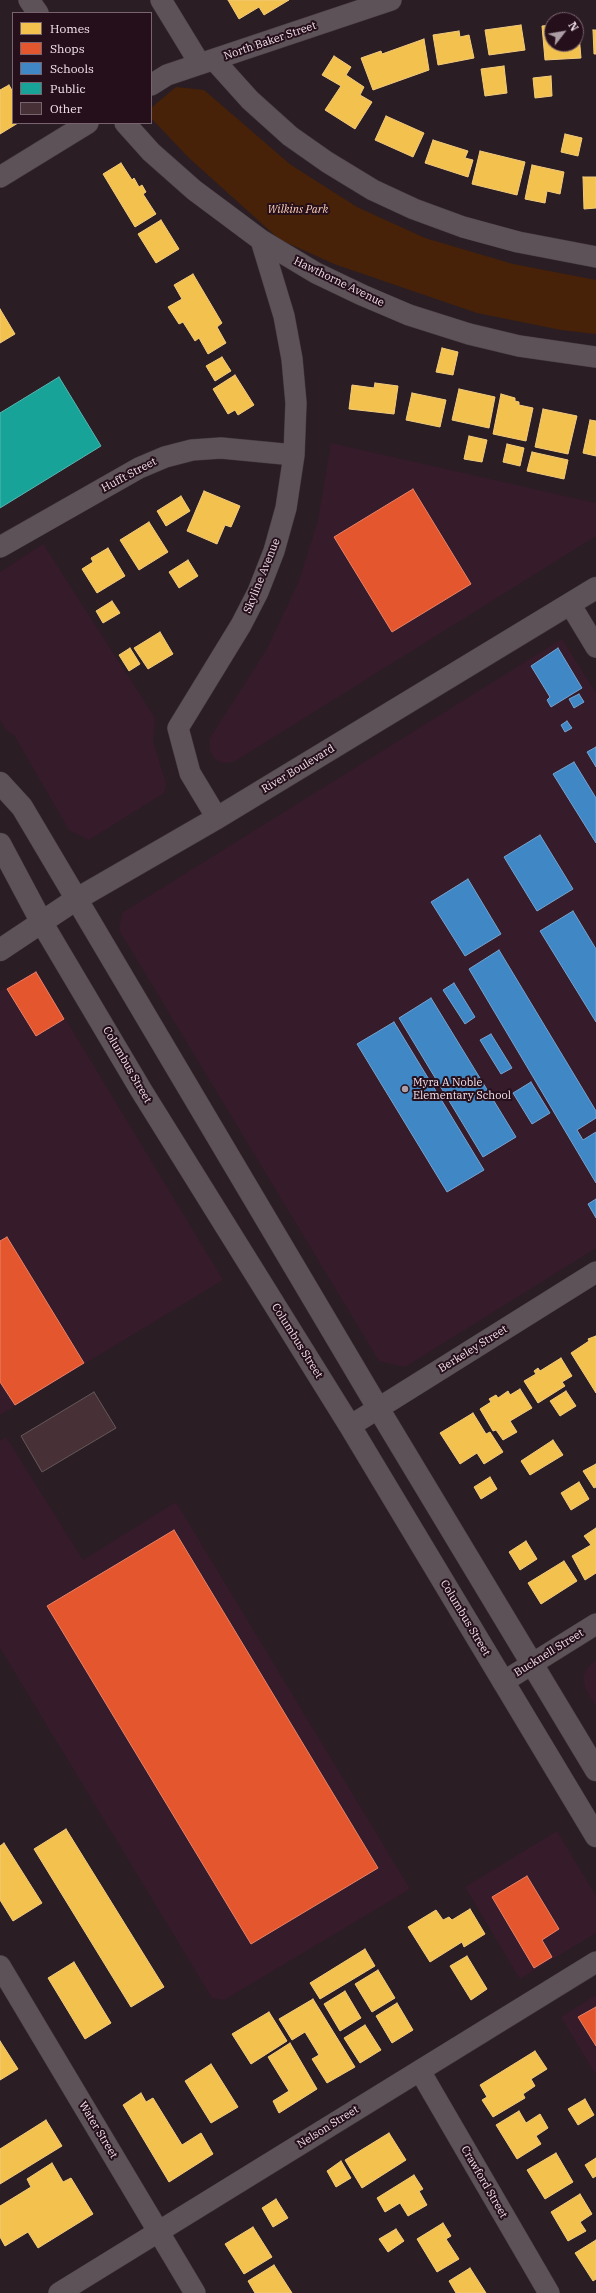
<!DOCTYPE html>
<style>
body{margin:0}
#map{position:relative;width:596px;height:2293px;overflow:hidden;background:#2a1d24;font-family:"IBM Plex Serif",serif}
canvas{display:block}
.legend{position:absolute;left:12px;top:12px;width:140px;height:112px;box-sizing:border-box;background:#250f1b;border:1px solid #78646e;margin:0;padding:5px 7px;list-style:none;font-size:12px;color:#f4e3eb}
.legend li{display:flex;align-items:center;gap:8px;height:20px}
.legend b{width:20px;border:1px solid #78646e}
.north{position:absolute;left:544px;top:12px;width:40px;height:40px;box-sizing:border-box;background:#250f1b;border:1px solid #78646e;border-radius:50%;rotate:59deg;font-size:11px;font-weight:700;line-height:16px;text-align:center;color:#f4e3eb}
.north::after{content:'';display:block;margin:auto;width:14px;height:18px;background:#ad9ea5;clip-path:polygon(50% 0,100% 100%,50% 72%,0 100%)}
</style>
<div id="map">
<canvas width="596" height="2293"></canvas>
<ul class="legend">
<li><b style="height:11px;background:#f2c14e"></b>Homes</li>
<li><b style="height:11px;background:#e4572e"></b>Shops</li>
<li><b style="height:11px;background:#3f88c5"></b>Schools</li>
<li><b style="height:11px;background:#17a398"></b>Public</li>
<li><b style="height:11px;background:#483136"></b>Other</li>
</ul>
<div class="north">N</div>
</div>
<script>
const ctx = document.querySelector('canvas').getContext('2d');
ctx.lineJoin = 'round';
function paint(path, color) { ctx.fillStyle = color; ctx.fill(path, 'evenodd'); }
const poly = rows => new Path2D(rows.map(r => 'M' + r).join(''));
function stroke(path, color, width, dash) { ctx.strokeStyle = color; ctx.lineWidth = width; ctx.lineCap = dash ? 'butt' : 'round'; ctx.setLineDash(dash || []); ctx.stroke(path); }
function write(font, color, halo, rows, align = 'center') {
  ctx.font = font + ' "IBM Plex Serif",serif'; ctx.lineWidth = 4; ctx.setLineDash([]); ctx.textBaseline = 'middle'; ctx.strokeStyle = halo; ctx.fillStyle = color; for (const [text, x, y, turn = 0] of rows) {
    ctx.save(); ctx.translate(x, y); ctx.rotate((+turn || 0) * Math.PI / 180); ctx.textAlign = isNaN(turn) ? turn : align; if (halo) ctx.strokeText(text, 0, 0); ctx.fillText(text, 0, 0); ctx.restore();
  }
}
const built = poly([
 [331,443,596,503,596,536,237,760,228,763,220,762,214,758,210,751,210,738,267,649,299,581,318,520],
 [43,544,155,718,153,740,166,784,164,793,89,840,69,830,14,735,6,730,0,720,0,572],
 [562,639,596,693,596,1248,405,1367,379,1361,119,930,122,913],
 [36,970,223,1280,0,1415,0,991],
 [6,1437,83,1560,176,1502,410,1889,224,2000,212,1998,0,1648,0,1441],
 [596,1660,596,1706,585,1688,583,1675,591,1664],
 [557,1831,596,1896,596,1933,520,1979,465,1887],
 [596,1995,596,2075,561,2017]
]);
const green = poly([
 [176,87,204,90,291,165,357,207,425,238,513,264,596,280,596,334,561,330,477,313,334,264,279,239,189,158,151,118,151,108]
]);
const homes = poly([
 [228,0,289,0,264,15,259,7,239,19,228,0],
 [578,23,581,58,545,60,542,26,552,25,552,44,576,44,576,24,578,23],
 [521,25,525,50,489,55,485,30,521,25],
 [593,30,596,30,596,54,594,54,593,30],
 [459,31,460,37,469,35,474,58,438,65,433,35,459,31],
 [424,39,429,70,373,90,361,58,381,51,382,54,424,39],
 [334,56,351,67,346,75,364,87,360,95,372,102,355,129,325,110,341,86,322,75,334,56],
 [504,66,507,93,485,96,481,69,504,66],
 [551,76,552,96,535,98,533,78,551,76],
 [9,85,13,92,13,123,18,123,0,134,0,90,9,85],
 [386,116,424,133,413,157,375,140,386,116],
 [565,134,582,138,578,156,561,152,565,134],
 [433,140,468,151,465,158,473,160,468,177,425,163,433,140],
 [480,151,525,162,517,195,472,184,480,151],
 [121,163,132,180,134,178,139,187,142,185,146,192,143,194,156,214,135,227,103,174,121,163],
 [532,165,564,172,560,194,547,191,545,203,525,199,532,165],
 [583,177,596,177,596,208,584,209,583,177],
 [161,220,179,249,156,263,138,234,161,220],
 [193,274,222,323,217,327,226,343,208,354,199,338,195,341,183,322,179,324,168,307,182,299,174,285,193,274],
 [0,309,15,334,0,343,0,309],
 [442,348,458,352,453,375,436,372,442,348],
 [222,357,231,371,215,381,206,366,222,357],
 [235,375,254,405,238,415,235,410,228,414,213,389,235,375],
 [375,383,398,386,394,414,349,409,352,385,374,388,375,383],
 [459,389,495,397,489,428,452,420,459,389],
 [412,393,446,400,440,427,406,420,412,393],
 [501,394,515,398,515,401,519,402,519,405,533,408,526,441,493,434,501,394],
 [543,409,577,416,568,454,535,447,543,409],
 [590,420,596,421,596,456,583,453,590,420],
 [469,436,487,440,482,462,464,459,469,436],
 [507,444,524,448,520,466,503,462,507,444],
 [532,452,568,460,564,479,527,471,532,452],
 [204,491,240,506,231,527,225,525,217,544,187,531,204,491],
 [181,496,190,511,166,526,157,511,181,496],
 [149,522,168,552,139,570,120,540,149,522],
 [108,548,125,576,97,593,82,569,93,562,91,558,108,548],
 [188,560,198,576,179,588,169,572,188,560],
 [112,601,120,613,103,623,96,611,112,601],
 [160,632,173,654,148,669,134,648,160,632],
 [130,648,140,664,129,671,119,655,130,648],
 [596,1336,596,1393,571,1353,589,1341,588,1339,596,1336],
 [561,1358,572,1376,562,1382,565,1386,538,1403,524,1381,536,1374,534,1371,538,1368,540,1371,561,1358],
 [520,1389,532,1408,510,1421,517,1432,503,1440,496,1430,493,1431,480,1409,491,1402,489,1399,496,1395,498,1398,508,1391,510,1395,520,1389],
 [566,1391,576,1406,560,1416,550,1401,566,1391],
 [473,1413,486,1434,490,1432,503,1452,484,1464,477,1453,460,1464,440,1433,473,1413],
 [553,1440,563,1455,530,1475,521,1461,553,1440],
 [596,1464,596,1487,594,1488,583,1471,596,1464],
 [490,1477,497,1489,481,1499,474,1487,490,1477],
 [579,1482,589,1499,571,1510,561,1493,579,1482],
 [596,1528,596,1573,585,1580,572,1556,591,1545,584,1536,596,1528],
 [526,1541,537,1559,520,1570,509,1552,526,1541],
 [564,1561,577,1581,541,1604,528,1583,564,1561],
 [66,1829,164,1987,131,2007,34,1849,66,1829],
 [4,1843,42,1903,13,1921,0,1900,0,1846,4,1843],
 [470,1909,485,1934,464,1947,462,1942,430,1962,408,1927,436,1910,443,1920,449,1917,452,1920,470,1909],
 [365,1949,375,1966,320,1999,310,1983,365,1949],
 [467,1956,487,1989,471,2000,450,1966,467,1956],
 [74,1962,111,2023,85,2039,48,1978,74,1962],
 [378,1970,395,1998,372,2012,355,1984,378,1970],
 [345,1991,361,2018,340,2031,324,2004,345,1991],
 [313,1999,355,2067,327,2083,312,2059,319,2055,305,2032,292,2040,279,2019,313,1999],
 [397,2003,413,2030,392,2043,376,2016,397,2003],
 [269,2012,287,2041,251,2064,232,2034,269,2012],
 [365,2025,381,2050,360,2063,344,2038,365,2025],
 [0,2041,18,2069,0,2080,0,2041],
 [290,2043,317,2089,279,2113,273,2101,289,2091,268,2057,290,2043],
 [535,2051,547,2069,531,2079,535,2086,523,2094,525,2098,493,2117,482,2100,487,2097,480,2085,535,2051],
 [211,2064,238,2107,211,2123,185,2081,211,2064],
 [141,2093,146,2102,153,2098,182,2145,201,2133,213,2154,169,2182,123,2105,141,2093],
 [585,2099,594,2115,578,2125,568,2109,585,2099],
 [519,2111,526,2123,540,2114,548,2128,536,2136,541,2144,517,2159,496,2125,519,2111],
 [46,2120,62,2146,0,2184,0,2149,46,2120],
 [389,2133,406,2160,362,2188,345,2160,389,2133],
 [556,2153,573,2182,545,2199,527,2170,556,2153],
 [596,2158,596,2176,593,2178,585,2165,596,2158],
 [341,2161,351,2178,336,2187,327,2171,341,2161],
 [52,2163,63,2182,71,2178,93,2214,38,2248,28,2232,5,2246,0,2237,0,2206,31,2187,27,2179,52,2163],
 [414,2175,423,2189,419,2191,427,2205,408,2216,400,2203,385,2212,377,2198,414,2175],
 [580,2194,592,2214,580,2222,586,2231,568,2241,551,2212,580,2194],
 [276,2199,288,2218,273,2227,262,2208,276,2199],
 [443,2223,451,2236,446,2239,459,2259,437,2272,417,2239,443,2223],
 [253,2227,272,2257,244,2274,225,2244,253,2227],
 [396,2229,404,2241,388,2252,379,2239,396,2229],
 [596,2240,596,2279,593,2281,575,2253,596,2240],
 [274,2265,292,2293,255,2293,248,2281,274,2265],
 [470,2268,486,2293,456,2293,449,2281,470,2268]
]);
const shops = poly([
 [413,489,471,584,392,632,334,537,413,489],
 [36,972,64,1019,36,1036,7,989,36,972],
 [7,1237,84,1363,15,1405,0,1382,0,1241,7,1237],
 [174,1530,378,1868,251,1944,47,1606,174,1530],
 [527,1876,559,1929,542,1940,552,1957,534,1968,492,1897,527,1876],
 [596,2007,596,2046,578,2017,596,2007]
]);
const schools = poly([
 [558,648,582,688,551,707,547,700,550,697,531,666,558,648],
 [579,694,584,702,574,708,569,699,579,694],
 [567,721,572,728,565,732,561,725,567,721],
 [596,747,596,767,587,752,596,747],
 [574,762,596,798,596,843,553,774,574,762],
 [540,835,573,889,537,911,504,857,540,835],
 [468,879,501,934,465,956,431,902,468,879],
 [573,911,596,949,596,1022,540,931,573,911],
 [499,950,596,1111,596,1118,577,1130,583,1140,596,1132,596,1183,469,969,499,950],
 [454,983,475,1017,465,1024,443,990,454,983],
 [431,998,516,1137,483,1157,399,1018,431,998],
 [394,1022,484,1170,447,1192,357,1044,394,1022],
 [491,1034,512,1068,501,1074,480,1040,491,1034],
 [531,1082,550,1113,532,1124,513,1093,531,1082],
 [596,1199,596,1218,588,1204,596,1199]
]);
const public = poly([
 [59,377,101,446,0,508,0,413,59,377]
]);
const building = poly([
 [94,1392,116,1428,42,1472,21,1436,94,1392]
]);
const street = poly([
 [29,0,38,13],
 [161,0,200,64],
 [214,60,250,100,290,136,327,162,373,190,414,209,463,227,518,242,596,257],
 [151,85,167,75,391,0],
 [125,123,151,152,194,190,261,240,316,273,362,295,409,315,469,334,519,346,596,357],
 [0,177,88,123],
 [0,547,139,468,165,457,192,450,221,448,294,455],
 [570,604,596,647],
 [217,818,190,773,178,728,241,625,258,592,274,551,286,508,294,455,296,403,292,359,284,316,261,240],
 [350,1426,596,1272],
 [503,1682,596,1624],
 [0,1966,195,2293],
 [420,2071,549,2293],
 [59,2293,596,1962]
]);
const secondary = poly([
 [0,783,22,807,378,1408,596,1770],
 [0,844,42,923,141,1090,350,1426,596,1836],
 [0,950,75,900,217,818,596,588]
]);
const markers = [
 [405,1089,4,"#ad9ea5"]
];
const streetNames = [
 ["North Baker Street",270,41,-19],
 ["Hawthorne Avenue",339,282,26],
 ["Hufft Street",129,475,-28],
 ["Skyline Avenue",262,576,-68],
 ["River Boulevard",298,769,-31],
 ["Columbus Street",127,1065,60],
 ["Columbus Street",297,1341,58],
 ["Berkeley Street",473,1349,-32],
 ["Columbus Street",465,1618,59],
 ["Bucknell Street",549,1653,-32],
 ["Nelson Street",328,2127,-32],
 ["Water Street",98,2130,59],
 ["Crawford Street",484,2182,60]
];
const parkNames = [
 ["Wilkins Park",298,210]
];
const poiNames = [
 ["Myra A Noble",413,1083],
 ["Elementary School",413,1096]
];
paint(built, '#361b2a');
paint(green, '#472208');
paint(homes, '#f2c14e');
stroke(homes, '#f3cb7d', 1);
paint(shops, '#e4572e');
stroke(shops, '#e98167', 1);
paint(schools, '#3f88c5');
stroke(schools, '#75a3d0', 1);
paint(public, '#17a398');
stroke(public, '#59b6b1', 1);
paint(building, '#483136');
stroke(building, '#64585a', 1);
stroke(street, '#43383d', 22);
stroke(secondary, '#43383d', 23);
stroke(street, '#5c5257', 21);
stroke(secondary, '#5c5257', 22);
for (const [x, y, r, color] of markers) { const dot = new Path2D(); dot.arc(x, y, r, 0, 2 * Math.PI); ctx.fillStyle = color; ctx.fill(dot); stroke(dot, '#250f1b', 1.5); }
write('11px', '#f4e3eb', '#250f1b', streetNames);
write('italic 11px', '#fdd1b7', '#250f1b', parkNames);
write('11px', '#f4e3eb', '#250f1b', poiNames, 'left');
</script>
